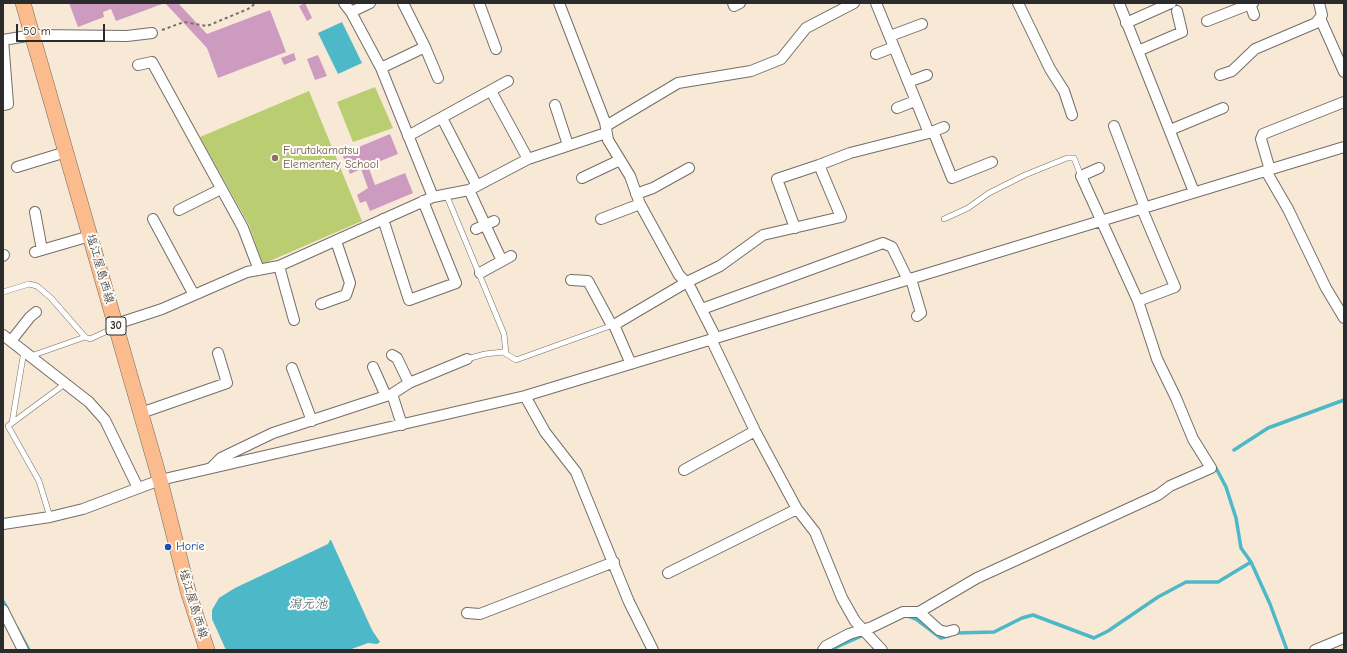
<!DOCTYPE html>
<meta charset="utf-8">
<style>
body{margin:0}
#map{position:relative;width:1347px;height:653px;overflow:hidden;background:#f8e9d7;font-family:"Comic Neue",sans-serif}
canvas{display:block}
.frame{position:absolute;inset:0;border:4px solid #2b2b2b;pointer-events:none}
.scale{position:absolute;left:16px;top:24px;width:89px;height:18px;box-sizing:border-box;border:2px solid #2b2b2b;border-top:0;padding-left:5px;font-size:12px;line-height:14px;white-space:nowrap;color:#2b2b2b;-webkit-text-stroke:3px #fdfcf7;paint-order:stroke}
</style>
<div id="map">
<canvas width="1347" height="653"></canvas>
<div class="frame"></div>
<div class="scale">50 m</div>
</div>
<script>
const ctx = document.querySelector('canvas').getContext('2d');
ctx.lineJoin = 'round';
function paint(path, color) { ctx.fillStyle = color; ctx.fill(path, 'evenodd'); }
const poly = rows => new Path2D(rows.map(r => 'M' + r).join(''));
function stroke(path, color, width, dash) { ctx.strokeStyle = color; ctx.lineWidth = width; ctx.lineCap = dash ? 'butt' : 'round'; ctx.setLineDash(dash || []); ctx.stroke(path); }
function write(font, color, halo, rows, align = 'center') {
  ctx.font = font + ' "Comic Neue","Klee One",sans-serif'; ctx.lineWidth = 4; ctx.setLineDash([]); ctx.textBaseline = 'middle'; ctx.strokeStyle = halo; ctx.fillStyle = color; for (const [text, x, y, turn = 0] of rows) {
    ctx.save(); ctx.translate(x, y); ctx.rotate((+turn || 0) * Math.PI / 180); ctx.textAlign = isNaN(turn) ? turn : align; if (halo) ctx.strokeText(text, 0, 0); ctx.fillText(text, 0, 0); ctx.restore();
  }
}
const green = poly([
 [375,87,393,128,353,142,337,102],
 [309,91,362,221,263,264,249,225,200,137]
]);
const water = poly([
 [342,22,362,63,338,74,318,33],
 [330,540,331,540,372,630,380,642,377,644,368,643,349,650,226,650,212,619,212,610,219,598,235,588,328,544]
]);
const stream = poly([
 [1234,450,1268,428,1344,400],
 [1216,468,1226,487,1236,518,1241,548,1251,562],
 [3,601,7,608],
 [908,616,916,619,941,638,948,636],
 [17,628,29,650],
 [956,633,994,632,1022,618,1033,615,1094,638,1108,631,1158,597,1186,582,1218,582,1251,562,1270,604,1287,650],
 [830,650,866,634]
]);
const building = poly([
 [69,3,178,3,207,34,270,10,286,52,218,78,207,48,165,3,116,21,111,9,103,12,104,17,78,27],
 [305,3,312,18,307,21,299,6],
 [294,53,296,60,284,65,281,58],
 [318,55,327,76,315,80,307,59],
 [390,134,398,154,368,166,375,185,405,173,413,193,370,211,366,201,360,203,357,195,368,188,361,169,350,174,342,154]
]);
const path = poly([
 [162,30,184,22,207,26,248,9,256,3]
]);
const service = poly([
 [446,194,504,334,506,354],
 [944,219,968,208,989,193,1025,175,1067,158,1074,158,1081,176],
 [3,292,29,284,37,286,51,298,85,337,90,339,114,328],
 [31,356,85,337],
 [467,359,485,354,503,352,516,360,613,325],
 [12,423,24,351],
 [50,517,39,481,8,426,66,383]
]);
const minor = poly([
 [344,3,351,12,370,3],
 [403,3,425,47,438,78],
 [479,3,496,49],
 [559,3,605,122,608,140,630,176,640,204,679,275,689,285,716,338],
 [733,3,734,6,740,3],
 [876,3,929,133],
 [1018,3,1050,69,1064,91,1072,115],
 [1119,3,1194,192],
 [1250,4,1254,15],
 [351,12,381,68,433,197],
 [1320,18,1344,72],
 [1207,21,1253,3],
 [1126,23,1171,3],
 [890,36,922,24],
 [3,40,33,35,127,36,152,33],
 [1138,51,1182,32,1177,11],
 [876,54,894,47],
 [138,65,152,62,243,228,259,270],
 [381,68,425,47],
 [1220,75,1232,71,1255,49,1316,23,1322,15,1319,3],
 [908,82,927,75],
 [491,91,528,159],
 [3,105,8,104,3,40],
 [555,105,568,145],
 [897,108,915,101],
 [442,118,477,186],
 [606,126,678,83,751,71,781,59,806,28,854,3],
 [1114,126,1145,208],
 [1170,130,1223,108],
 [933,131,952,178,992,162],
 [408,136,508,81],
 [17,167,66,152],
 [1270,170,1261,139,1263,134,1344,102],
 [1266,171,1288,209,1326,288,1344,318],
 [582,178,620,160],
 [469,190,502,261],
 [636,194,653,188,689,168],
 [179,210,221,189],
 [35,212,42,250],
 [153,219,194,295],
 [383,219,409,300,456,283,423,201],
 [601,219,640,204],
 [795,228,777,179,819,165],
 [476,229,494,221],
 [35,252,90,236],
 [3,256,4,255],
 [279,266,294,320],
 [480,273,511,256],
 [911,279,921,313,917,316],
 [571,280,588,281,610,322,614,325],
 [1138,301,1175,287,1142,209],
 [321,304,346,295,350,283,336,241],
 [702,309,883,243,892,247,908,280],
 [116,324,162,309,247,272,279,266,433,197,469,190,528,159,606,133],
 [3,335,89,402,105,420,138,488],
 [711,339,755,431,797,509,815,532,842,598,855,621,882,650],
 [11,341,30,317,36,312],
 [392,355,397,358,409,383],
 [631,364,614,325,687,282,720,266,763,235,841,217,819,165,850,153,929,133,944,127],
 [373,367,386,396],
 [292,368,312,421],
 [392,394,402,425],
 [525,396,545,432,576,472,629,602,653,650],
 [141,413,227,383,218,353],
 [212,467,221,458,273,433,392,394,409,383,467,359],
 [684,470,755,431],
 [3,524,50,517,83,509,160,480,525,396,1344,147],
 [668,573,797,509],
 [3,610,23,650],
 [919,612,977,578,1158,495,1170,486,1211,468,1193,439,1176,398,1157,359,1138,301,1081,176,1099,168],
 [467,613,480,614,614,562],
 [823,650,826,646,849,634,872,627,903,612,919,612,939,630,946,632,954,630],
 [1315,650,1344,638]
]);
const primary = poly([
 [23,3,160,480,188,591,207,650]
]);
const markers = [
 [275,158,4,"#8d6e63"],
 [168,547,4,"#1a4fb4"]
];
const shields = [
 [116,326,20]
];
const shieldNames = [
 ["30",116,326]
];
const educationNames = [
 ["Furutakamatsu",283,151],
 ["Elementery School",283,165]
];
const streetNames = [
 ["塩江屋島西線",100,269,74],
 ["塩江屋島西線",193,604,73]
];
const transitNames = [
 ["Horie",176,547]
];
const waterNames = [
 ["潟元池",308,604]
];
paint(green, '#bacd70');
paint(water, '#4cb8c8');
stroke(stream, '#4cb8c8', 3.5);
paint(building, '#cd9bc0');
stroke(service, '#736e67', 6);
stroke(minor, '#736e67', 12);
stroke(primary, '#736e67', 16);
stroke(path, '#736e67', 2, [3, 3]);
stroke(service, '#fff', 5);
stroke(minor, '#fff', 10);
stroke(primary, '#fbbb8d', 15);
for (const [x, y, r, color] of markers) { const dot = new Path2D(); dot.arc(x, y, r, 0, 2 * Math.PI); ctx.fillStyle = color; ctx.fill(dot); stroke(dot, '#fdfcf7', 1.5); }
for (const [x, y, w] of shields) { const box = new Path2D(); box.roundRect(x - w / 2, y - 9, w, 18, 3); ctx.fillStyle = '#fdfcf7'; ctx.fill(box); stroke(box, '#2b2b2b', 1); }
write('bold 11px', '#2b2b2b', null, shieldNames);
write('12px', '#785e54', '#fdfcf7', educationNames, 'left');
write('12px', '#2b2b2b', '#fdfcf7', streetNames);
write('12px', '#164399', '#fdfcf7', transitNames, 'left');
write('italic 13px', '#375c62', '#fdfcf7', waterNames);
</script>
